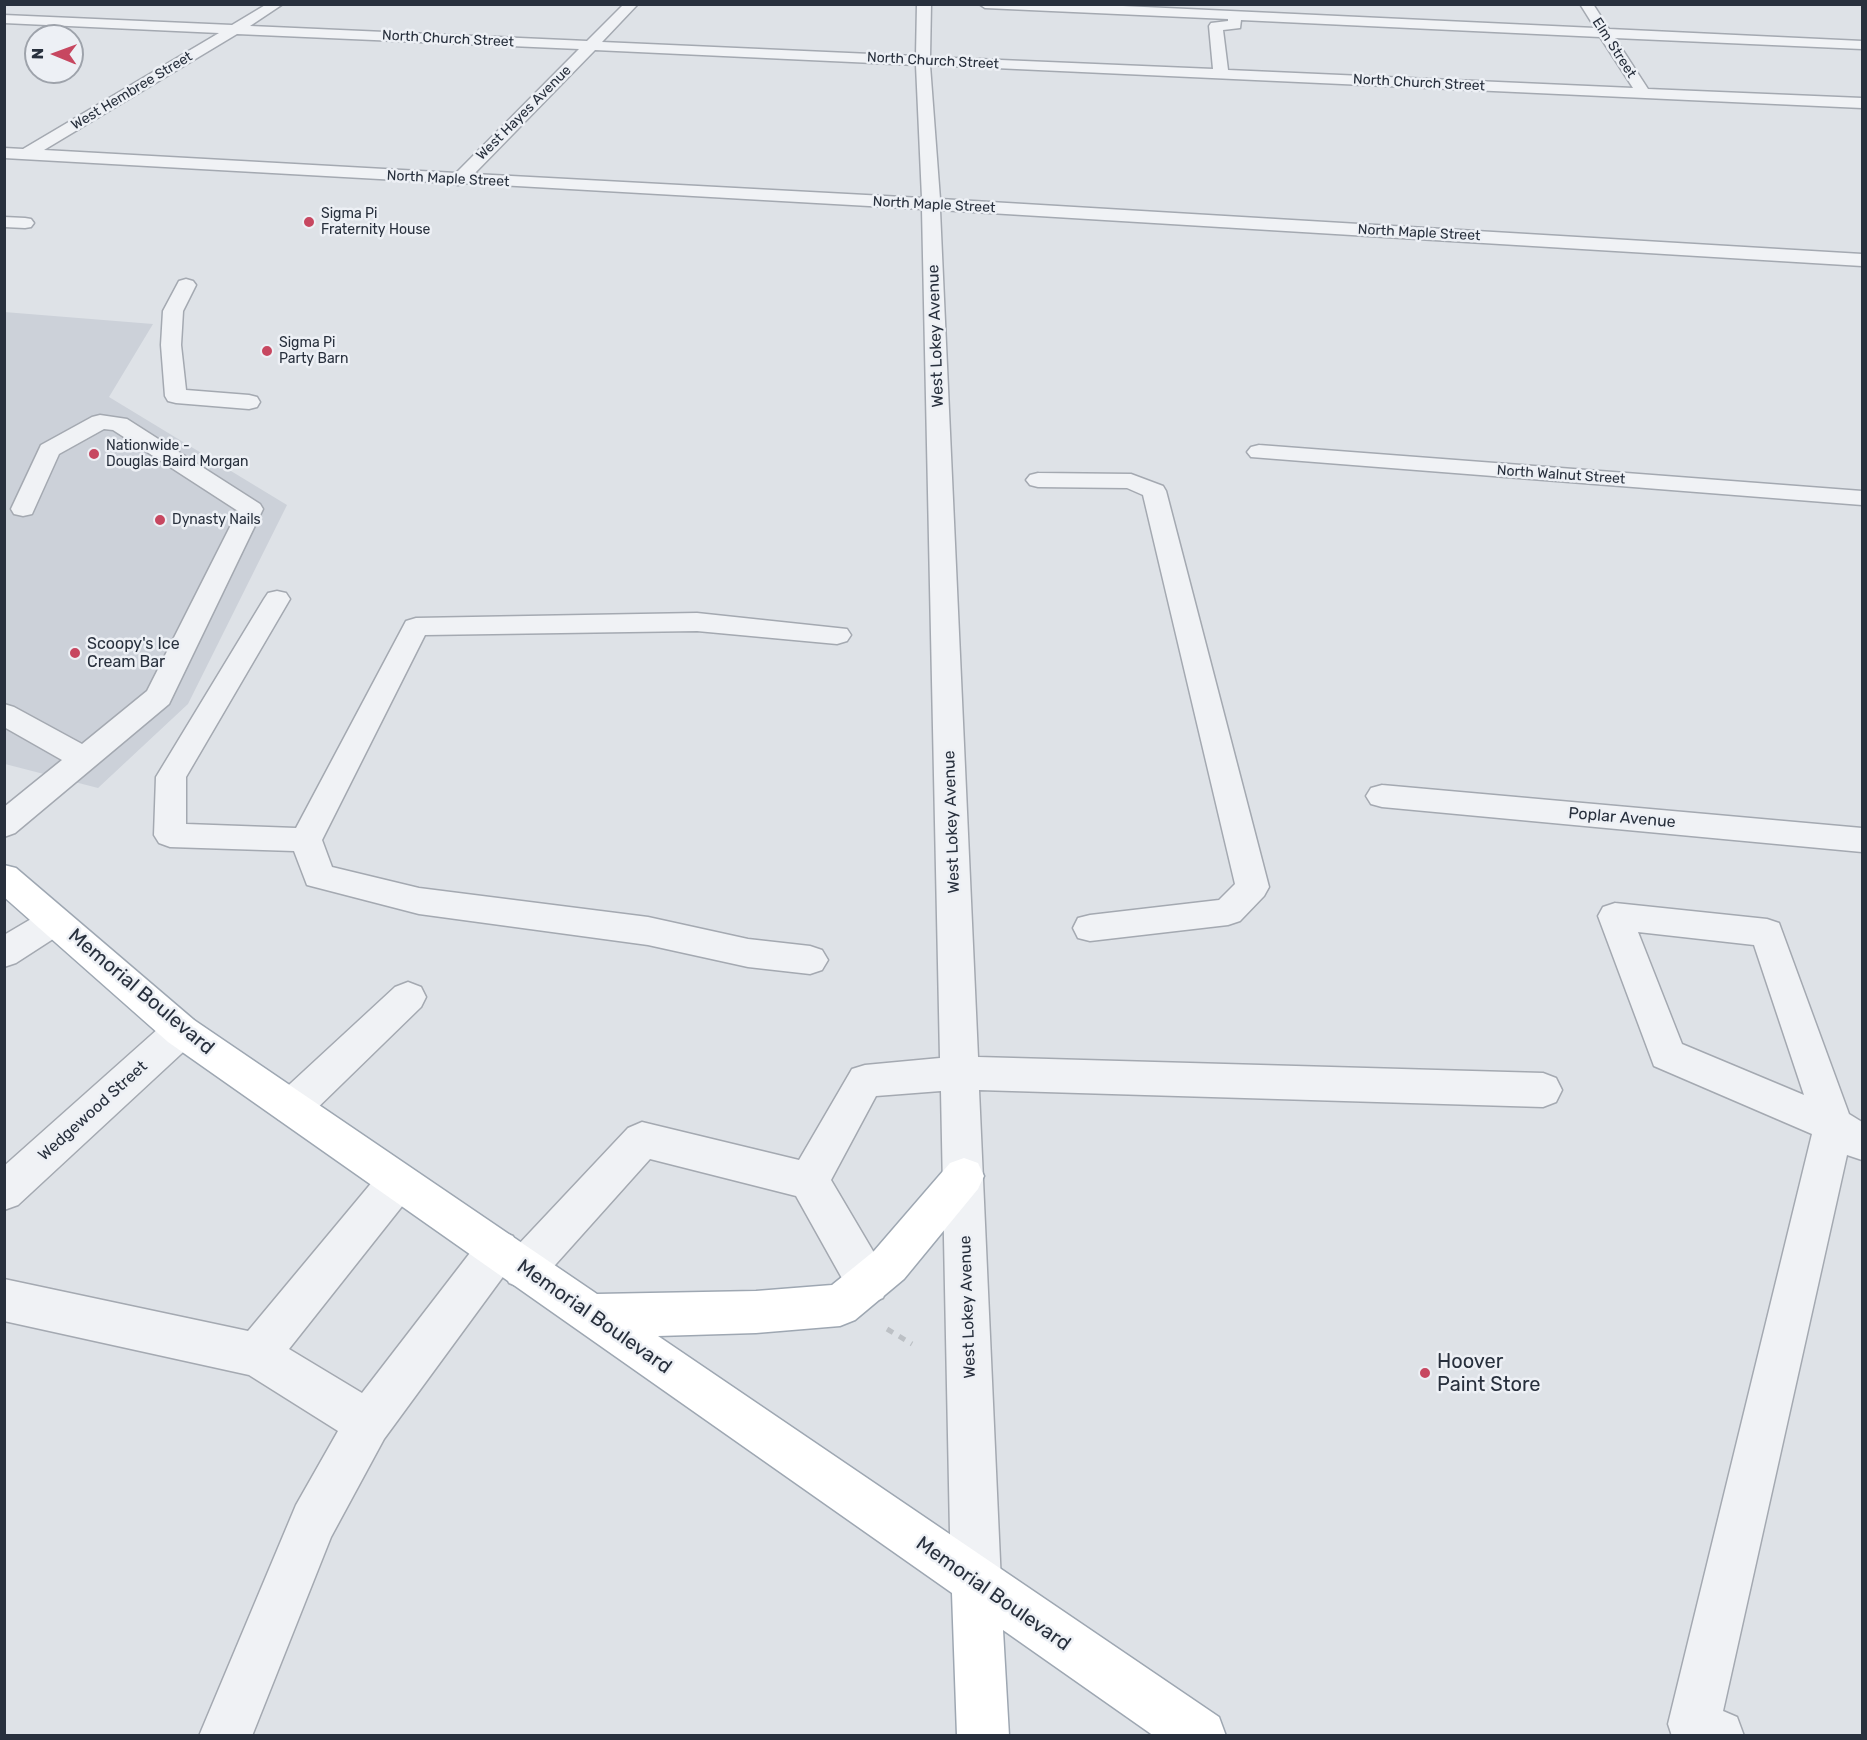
<!DOCTYPE html>
<style>
body{margin:0}
#map{position:relative;width:1867px;height:1740px;overflow:hidden;background:#dee2e7;font-family:Rubik,sans-serif}
canvas{display:block}
.frame{position:absolute;inset:0;border:6px solid #28303d;pointer-events:none}
.north{position:absolute;left:24px;top:24px;width:60px;height:60px;box-sizing:border-box;background:#edf0f5;border:2px solid #9ea3ab;border-radius:50%;rotate:271deg;font-size:16px;font-weight:700;line-height:24px;text-align:center;color:#28303d}
.north::after{content:'';display:block;margin:auto;width:21px;height:27px;background:#c74760;clip-path:polygon(50% 0,100% 100%,50% 72%,0 100%)}
</style>
<div id="map">
<canvas width="1867" height="1740"></canvas>
<div class="frame"></div>
<div class="north">N</div>
</div>
<script>
const ctx = document.querySelector('canvas').getContext('2d');
ctx.lineJoin = 'round';
function paint(path, color) { ctx.fillStyle = color; ctx.fill(path, 'evenodd'); }
const poly = rows => new Path2D(rows.map(r => 'M' + r).join(''));
function stroke(path, color, width, dash) { ctx.strokeStyle = color; ctx.lineWidth = width; ctx.lineCap = dash ? 'butt' : 'round'; ctx.setLineDash(dash || []); ctx.stroke(path); }
function write(font, color, halo, rows, align = 'center') {
  ctx.font = font + ' Rubik,sans-serif'; ctx.lineWidth = 5; ctx.setLineDash([]); ctx.textBaseline = 'middle'; ctx.strokeStyle = halo; ctx.fillStyle = color; for (const [text, x, y, turn = 0] of rows) {
    ctx.save(); ctx.translate(x, y); ctx.rotate((+turn || 0) * Math.PI / 180); ctx.textAlign = isNaN(turn) ? turn : align; if (halo) ctx.strokeText(text, 0, 0); ctx.fillText(text, 0, 0); ctx.restore();
  }
}
const built = poly([
 [4,312,153,324,109,397,287,505,188,704,98,788,5,764]
]);
const path = poly([
 [887,1329,912,1344]
]);
const minor = poly([
 [267,4,283,4,250,26,587,41,624,4,638,4,602,42,916,56,917,4,931,4,930,57,1213,69,1209,26,1211,23,1228,21,1228,19,985,8,979,4,1080,4,1595,28,1580,4,1593,4,1609,29,1862,41,1862,49,1615,38,1648,89,1862,98,1862,108,930,65,940,199,1862,254,1862,266,940,210,978,1057,1543,1073,1556,1078,1562,1090,1556,1102,1543,1107,979,1090,1001,1583,993,1600,976,1608,959,1600,951,1583,941,1091,876,1096,831,1180,883,1268,889,1283,883,1298,868,1304,853,1298,796,1196,650,1159,539,1283,524,1289,509,1283,505,1274,384,1439,331,1537,252,1736,199,1736,296,1505,338,1431,249,1375,4,1321,4,1279,248,1331,383,1169,397,1164,411,1169,417,1182,411,1195,289,1349,362,1393,483,1236,498,1230,513,1236,517,1246,628,1128,642,1122,799,1160,852,1069,865,1065,940,1058,922,209,464,183,458,185,451,183,4,158,4,148,23,149,219,33,4,23,4,15,232,25,267,4],
 [1241,20,1600,37,1633,88,1228,70,1223,30,1240,28,1241,20],
 [237,34,579,49,456,173,44,150,237,34],
 [595,50,916,65,922,198,474,174,595,50],
 [4,217,25,218,31,219,34,223,31,227,25,228,4,227,4,217],
 [186,279,193,281,196,285,183,311,181,345,186,390,249,395,257,397,260,402,257,407,249,409,176,403,168,401,165,396,161,345,163,311,179,281,186,279],
 [100,415,127,419,260,504,263,509,169,704,15,833,4,837,4,807,62,760,4,727,4,704,14,707,82,744,147,691,238,511,113,430,104,429,59,454,32,514,23,516,14,514,11,509,41,445,92,417,100,415],
 [1259,445,1862,491,1862,505,1251,457,1247,452,1251,447,1259,445],
 [1038,473,1131,474,1163,486,1166,491,1269,887,1264,896,1240,921,1228,925,1090,941,1078,938,1073,928,1078,918,1090,915,1219,900,1235,884,1143,495,1127,488,1038,487,1030,485,1026,480,1030,475,1038,473],
 [277,591,286,593,290,599,186,777,186,824,296,828,406,621,416,618,697,613,847,629,851,635,847,641,837,644,697,631,425,635,322,840,332,867,419,888,648,917,748,939,810,946,822,950,828,960,822,970,810,974,748,967,648,945,419,914,307,885,294,851,170,847,159,843,154,835,156,777,264,599,268,593,277,591],
 [1382,785,1862,828,1862,852,1382,807,1371,804,1366,796,1371,788,1382,785],
 [1615,903,1767,919,1779,923,1849,1114,1862,1122,1862,1160,1847,1155,1723,1711,1737,1717,1744,1736,1672,1736,1668,1724,1812,1134,1654,1066,1598,916,1603,907,1615,903],
 [1638,932,1754,945,1804,1095,1682,1044,1638,932],
 [55,908,67,912,72,921,67,930,16,963,4,967,4,935,43,912,55,908],
 [408,982,421,987,426,997,421,1007,306,1119,292,1124,278,1119,273,1107,278,1095,395,987,408,982],
 [181,1016,194,1020,199,1031,194,1042,18,1205,4,1210,4,1166,168,1020,181,1016]
]);
const major = poly([
 [4,865,16,868,194,1020,597,1294,756,1291,832,1285,874,1251,950,1163,964,1158,978,1163,984,1176,978,1189,904,1279,855,1320,840,1326,756,1333,658,1336,1219,1717,1226,1736,1154,1736,1003,1630,1009,1736,957,1736,952,1593,168,1042,4,897,4,865]
]);
const markers = [
 [309,222,6,"#c74760"],
 [267,351,6,"#c74760"],
 [94,454,6,"#c74760"],
 [160,520,6,"#c74760"],
 [75,653,6,"#c74760"],
 [1425,1373,6,"#c74760"]
];
const farStreetnames = [
 ["North Church Street",448,39,3],
 ["Elm Street",1614,48,57],
 ["North Church Street",933,61,3],
 ["North Church Street",1419,83,3],
 ["West Hembree Street",132,91,-31],
 ["West Hayes Avenue",524,113,-45],
 ["North Maple Street",448,179,3],
 ["North Maple Street",934,205,3],
 ["North Maple Street",1419,233,3],
 ["North Walnut Street",1561,475,4]
];
const farPoinames = [
 ["Sigma Pi",321,214],
 ["Fraternity House",321,230],
 ["Sigma Pi",279,343],
 ["Party Barn",279,359],
 ["Nationwide -",106,446],
 ["Douglas Baird Morgan",106,462],
 ["Dynasty Nails",172,520]
];
const streetNames = [
 ["West Lokey Avenue",936,336,-92],
 ["Poplar Avenue",1622,818,5],
 ["West Lokey Avenue",952,822,-92],
 ["Wedgewood Street",93,1111,-42],
 ["West Lokey Avenue",968,1307,-92]
];
const poiNames = [
 ["Scoopy's Ice",87,644],
 ["Cream Bar",87,662]
];
const nearStreetnames = [
 ["Memorial Boulevard",141,992,40],
 ["Memorial Boulevard",594,1317,35],
 ["Memorial Boulevard",993,1594,35]
];
const nearPoinames = [
 ["Hoover",1437,1362],
 ["Paint Store",1437,1385]
];
paint(built, '#ccd1d9');
stroke(minor, '#a4a9b1', 3);
stroke(major, '#9ea7b2', 3);
stroke(path, '#bcc0c5', 5, [7, 7]);
paint(minor, '#f0f2f5');
paint(major, '#fff');
for (const [x, y, r, color] of markers) { const dot = new Path2D(); dot.arc(x, y, r, 0, 2 * Math.PI); ctx.fillStyle = color; ctx.fill(dot); stroke(dot, '#edf0f5', 2); }
write('14px', '#28303d', '#edf0f5', farStreetnames);
write('14px', '#28303d', '#edf0f5', farPoinames, 'left');
write('16px', '#28303d', '#edf0f5', streetNames);
write('16px', '#28303d', '#edf0f5', poiNames, 'left');
write('20px', '#28303d', '#edf0f5', nearStreetnames);
write('20px', '#28303d', '#edf0f5', nearPoinames, 'left');
</script>
